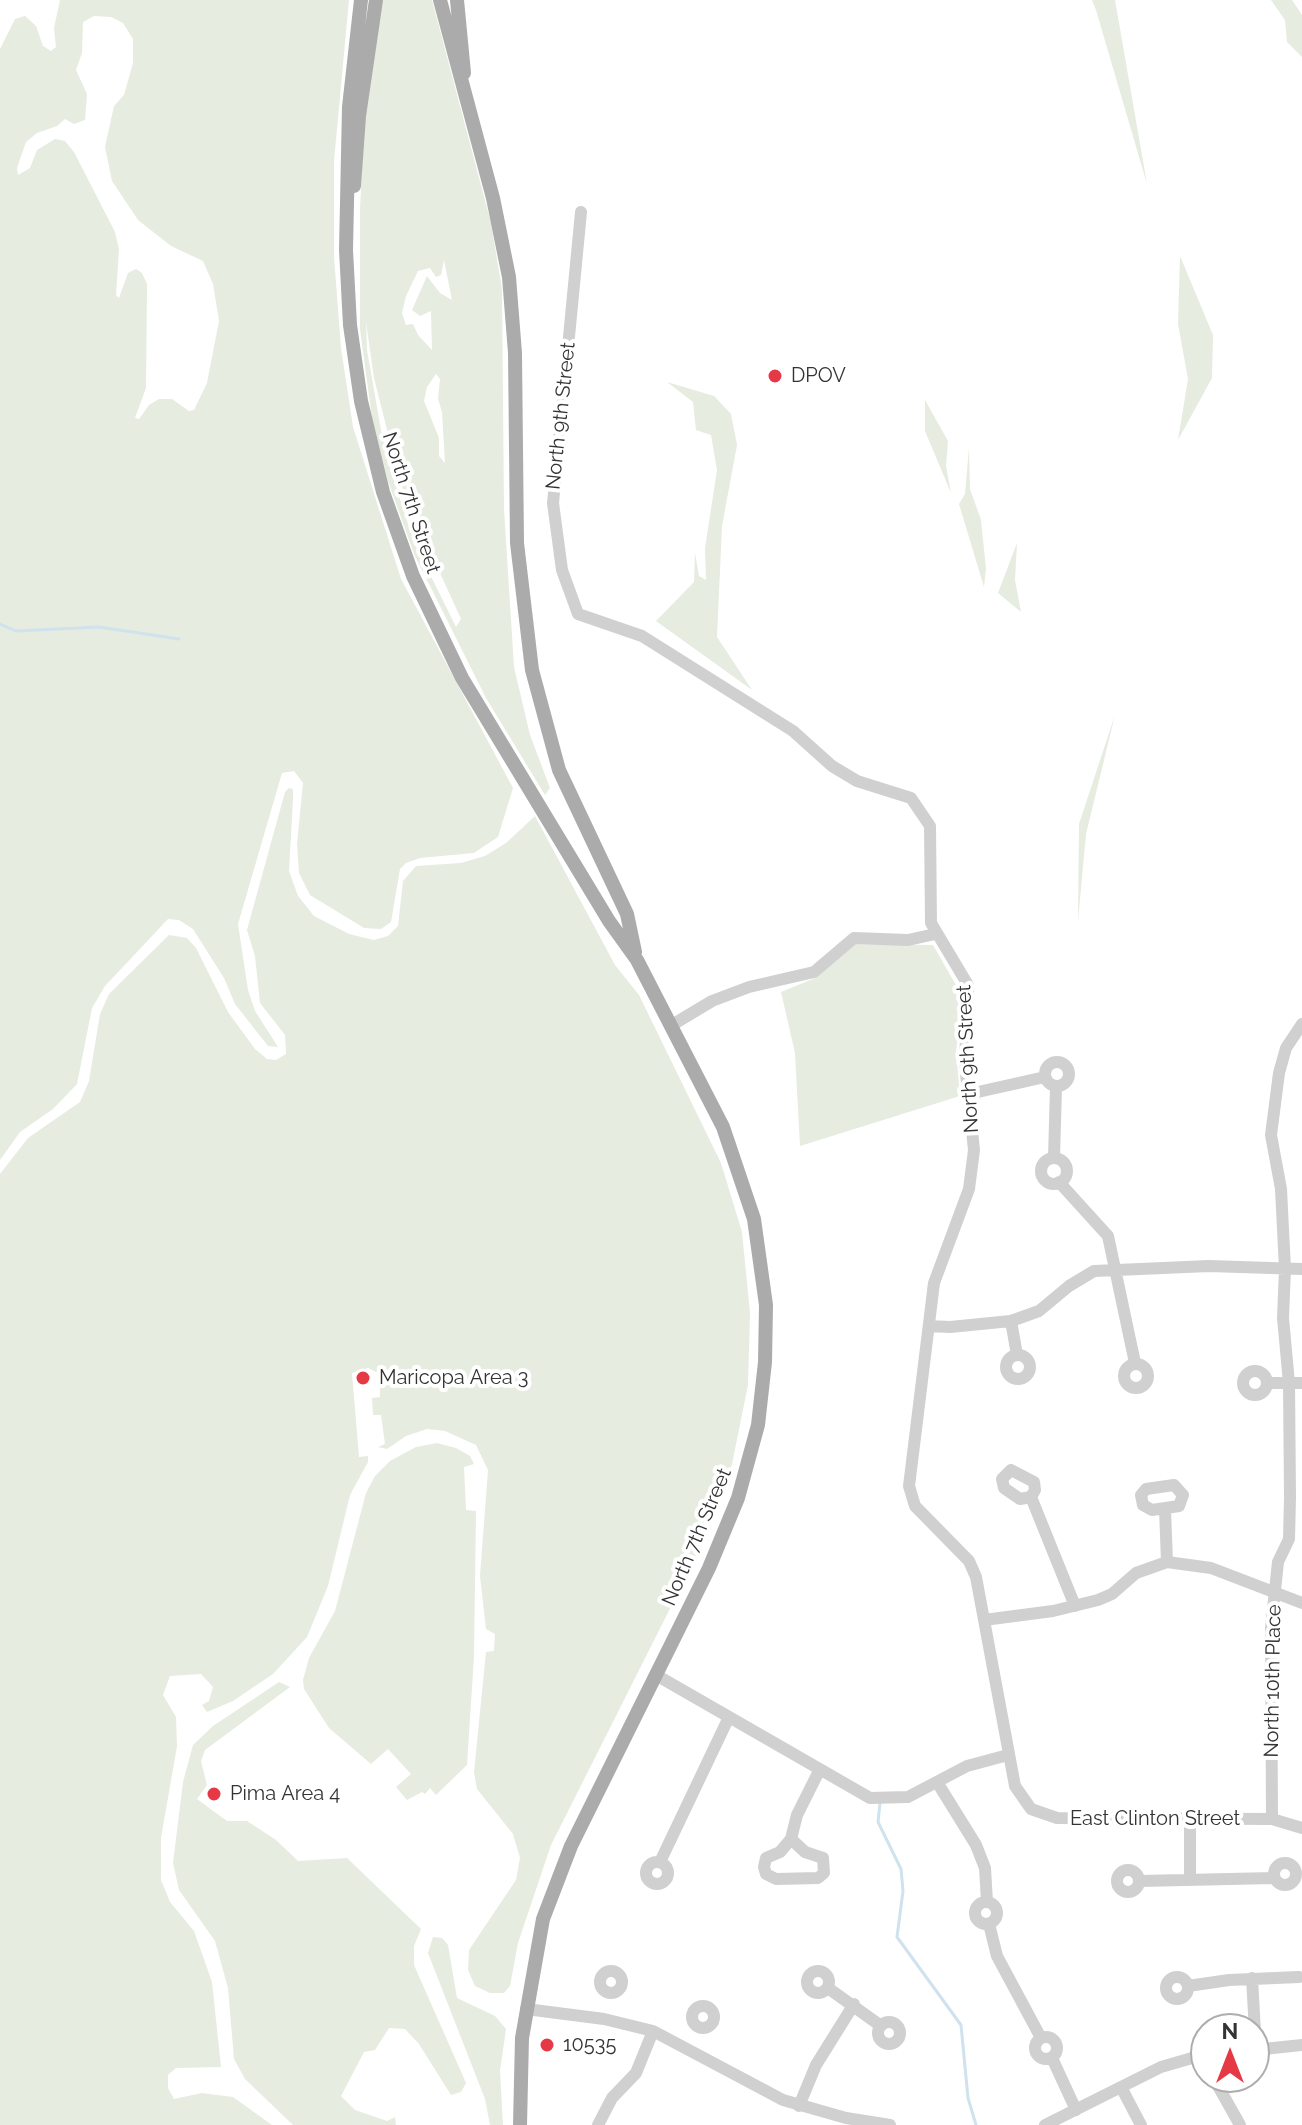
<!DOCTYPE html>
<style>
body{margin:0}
#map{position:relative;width:1302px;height:2125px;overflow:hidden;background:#fff;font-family:Raleway,sans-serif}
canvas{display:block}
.north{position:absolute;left:1190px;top:2013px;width:80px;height:80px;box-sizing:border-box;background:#fff;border:2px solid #adadad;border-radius:50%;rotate:0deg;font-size:22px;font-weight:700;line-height:32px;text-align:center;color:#333}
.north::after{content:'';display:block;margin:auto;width:28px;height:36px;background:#e63946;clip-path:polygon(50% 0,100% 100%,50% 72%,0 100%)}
</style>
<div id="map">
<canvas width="1302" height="2125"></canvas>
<div class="north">N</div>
</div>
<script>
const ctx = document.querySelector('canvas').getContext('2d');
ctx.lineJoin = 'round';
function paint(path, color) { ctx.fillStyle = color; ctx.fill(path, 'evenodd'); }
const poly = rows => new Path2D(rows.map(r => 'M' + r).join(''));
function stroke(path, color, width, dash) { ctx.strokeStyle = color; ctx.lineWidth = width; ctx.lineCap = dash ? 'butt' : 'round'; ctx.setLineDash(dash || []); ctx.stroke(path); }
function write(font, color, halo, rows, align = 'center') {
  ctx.font = font + ' Raleway,sans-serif'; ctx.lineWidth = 8; ctx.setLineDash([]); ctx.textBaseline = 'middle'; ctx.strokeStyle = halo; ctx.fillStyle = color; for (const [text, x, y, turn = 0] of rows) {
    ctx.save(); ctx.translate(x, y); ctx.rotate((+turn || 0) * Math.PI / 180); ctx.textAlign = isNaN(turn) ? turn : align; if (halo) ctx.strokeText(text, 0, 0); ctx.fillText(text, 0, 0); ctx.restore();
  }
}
const green = poly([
 [60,0,349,0,334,161,334,257,341,348,353,427,401,579,513,788,498,837,474,853,420,858,406,863,400,869,391,922,381,929,364,928,310,895,299,873,297,844,303,783,294,771,282,773,238,924,248,990,255,1011,278,1047,268,1046,235,1004,224,978,193,929,179,920,168,919,105,986,92,1008,77,1084,53,1109,20,1132,0,1160,0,49,15,19,25,16,36,26,43,46,51,51,56,47,54,28],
 [94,16,111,17,123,23,133,39,133,63,124,95,114,106,105,147,112,181,138,220,171,246,203,261,213,284,219,321,207,383,194,410,189,411,172,399,159,399,149,405,139,419,135,418,146,388,147,284,142,273,136,269,128,273,119,298,116,295,119,249,115,232,74,152,65,141,55,139,37,150,30,168,18,175,17,168,26,142,37,133,57,126,65,119,74,124,85,120,87,94,76,70,82,53,83,22],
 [381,0,432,0,491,223,502,289,504,509,514,667,530,735,550,788,545,795,486,698,414,554,388,481,372,418,360,329,360,209,365,103],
 [444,260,452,300,440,293,427,276,412,310,420,316,431,311,432,350,418,335,413,324,406,325,402,313,406,296,418,271,430,268,436,277,441,275],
 [366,322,374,378,401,485,427,530,440,573,461,619,456,627,414,542,398,493,381,430,367,350],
 [436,374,440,379,438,399,442,412,445,463,439,456,439,438,424,401,427,387],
 [1092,0,1115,0,1147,184,1096,10],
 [1271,0,1292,0,1302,15,1302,57,1287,42,1285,20],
 [1180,256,1213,335,1212,378,1178,440,1188,379,1178,324],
 [667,382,714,396,731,414,737,445,722,526,717,637,752,690,656,621,694,582,695,553,699,576,706,580,705,548,717,470,711,435,696,430,693,402],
 [925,400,948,441,946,466,951,493,925,431],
 [969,448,970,489,981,520,986,569,984,587,959,504,965,494],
 [1017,543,1015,580,1021,612,998,593],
 [1115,715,1086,834,1078,921,1079,824],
 [289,788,293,789,293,799,289,871,298,896,314,916,349,934,374,940,388,936,398,926,403,881,416,866,461,863,485,856,506,843,535,816,615,965,639,995,721,1163,742,1232,750,1313,748,1385,732,1464,699,1551,551,1845,518,1943,510,1986,504,1993,490,1993,475,1986,468,1970,469,1950,516,1880,520,1858,513,1834,477,1789,474,1772,486,1652,494,1651,495,1634,486,1629,480,1576,488,1470,476,1445,445,1431,427,1429,406,1436,387,1449,378,1447,385,1444,381,1415,373,1415,372,1398,380,1397,380,1374,368,1368,352,1373,359,1457,368,1456,368,1462,350,1495,328,1586,307,1637,273,1674,233,1701,207,1712,202,1705,209,1701,213,1687,201,1674,170,1676,163,1695,176,1717,177,1746,161,1838,161,1880,170,1902,194,1931,212,1982,221,2067,176,2068,168,2075,168,2088,174,2099,202,2093,233,2097,272,2125,0,2125,0,1174,28,1138,80,1102,89,1081,100,1014,109,994,169,935,187,938,196,948,228,1012,255,1049,267,1059,276,1060,286,1054,285,1035,260,1003,255,956,247,930,285,792],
 [849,944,933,945,960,992,962,1007,956,1051,960,1096,800,1146,795,1053,781,992,815,978],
 [437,1443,456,1448,470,1456,474,1464,464,1467,466,1510,476,1511,474,1656,467,1765,436,1795,430,1788,425,1794,422,1792,407,1800,396,1787,411,1774,388,1749,371,1764,329,1728,304,1689,303,1680,309,1658,335,1611,366,1493,375,1476,390,1461,416,1447],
 [279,1682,290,1687,205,1750,201,1761,207,1785,197,1799,227,1821,247,1821,276,1840,298,1861,347,1858,421,1929,414,1946,414,1965,466,2083,461,2092,451,2095,419,2044,405,2029,389,2028,375,2050,364,2052,341,2096,355,2110,387,2121,395,2117,396,2125,293,2125,245,2079,234,2059,228,1988,215,1941,179,1890,173,1863,183,1782,193,1745,213,1726],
 [433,1937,442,1938,448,1945,457,1998,495,2016,506,2029,500,2071,503,2125,490,2125,485,2099,428,1953]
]);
const stream = poly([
 [0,624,16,631,99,627,179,639],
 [880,1803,878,1822,901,1869,903,1891,897,1937,961,2025,968,2098,976,2125]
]);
const minor = poly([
 [581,212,553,503,562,570,578,614,642,636,793,731,832,766,857,781,911,798,930,826,931,923,968,985,965,1064,974,1150,969,1189,934,1283,909,1486,915,1506,969,1561,976,1577,1015,1786,1031,1809,1057,1818,1272,1819,1302,1828],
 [672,1025,712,1001,749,987,814,972,854,938,908,940,935,934],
 '1045 1074a12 12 0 1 1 24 0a12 12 0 1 1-24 0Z',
 [969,1094,1045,1077],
 [1054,1158,1056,1087],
 '1041 1171a13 13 0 1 1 26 0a13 13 0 1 1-26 0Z',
 [1059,1182,1108,1236,1135,1363],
 [1011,1321,1017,1355],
 [929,1326,950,1327,1011,1321,1039,1311,1069,1286,1094,1271,1209,1266,1302,1269],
 '1006 1367a12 12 0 1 1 24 0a12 12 0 1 1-24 0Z',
 '1124 1376a12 12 0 1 1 24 0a12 12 0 1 1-24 0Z',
 '1243 1383a12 12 0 1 1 24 0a12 12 0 1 1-24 0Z',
 [1268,1383,1302,1383],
 [1011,1470,1034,1482,1035,1490,1031,1497,1020,1499,1004,1488,1002,1479,1011,1470],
 [1174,1485,1183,1495,1179,1506,1152,1510,1143,1505,1141,1495,1146,1489,1174,1485],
 [1031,1497,1075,1606],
 [1165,1509,1167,1562],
 [984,1620,1053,1611,1098,1600,1112,1594,1136,1573,1167,1562,1211,1568,1302,1603],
 [656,1675,870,1798,908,1797,967,1766,1008,1755],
 [937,1782,976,1845,985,1868,987,1902],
 [1190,1819,1190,1879],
 [1272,1819,1271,1628,1278,1562,1289,1539,1290,1497,1289,1383,1283,1318,1285,1269,1281,1189,1271,1135,1279,1073,1286,1048,1302,1024],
 [791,1839,805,1852,823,1858,824,1873,818,1878,776,1879,766,1874,764,1867,766,1858,780,1852,791,1839,797,1815,819,1771],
 '646 1873a11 11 0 1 1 22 0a11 11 0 1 1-22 0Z',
 [660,1862,729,1717],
 '1274 1874a11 11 0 1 1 22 0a11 11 0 1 1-22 0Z',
 '1117 1881a11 11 0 1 1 22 0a11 11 0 1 1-22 0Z',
 [1140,1881,1274,1878],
 '975 1913a11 11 0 1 1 22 0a11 11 0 1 1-22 0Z',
 [989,1924,997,1956,1041,2038],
 '600 1982a11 11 0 1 1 22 0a11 11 0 1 1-22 0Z',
 '807 1982a11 11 0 1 1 22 0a11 11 0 1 1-22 0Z',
 '1166 1988a11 11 0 1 1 22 0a11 11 0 1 1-22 0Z',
 [1252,1978,1256,2050],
 [1188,1986,1229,1980,1299,1977],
 [828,1988,881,2026],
 '692 2017a11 11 0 1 1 22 0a11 11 0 1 1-22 0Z',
 [526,2009,604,2019,653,2031,783,2100,846,2118,890,2125],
 '878 2033a11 11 0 1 1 22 0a11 11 0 1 1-22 0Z',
 '1035 2048a11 11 0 1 1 22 0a11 11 0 1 1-22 0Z',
 [1254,2050,1302,2045],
 [1052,2058,1076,2110],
 [1213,2077,1240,2125],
 [1121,2087,1141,2125],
 [799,2106,816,2065,854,2004],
 [598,2125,612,2098,636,2073,653,2031],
 [1045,2125,1161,2067,1206,2054]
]);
const major = poly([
 [361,0,349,107,346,250,350,325,361,401,383,492,413,576,462,678,609,921,637,960,723,1127,754,1219,766,1305,765,1362,758,1425,738,1498,709,1568,571,1846,543,1919,522,2038,520,2125],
 [440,0,493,198,509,277,515,353,517,543,532,670,559,770,627,914,635,952],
 [457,0,464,73],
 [354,186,359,116,376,0]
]);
const markers = [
 [775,376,8,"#e63946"],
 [363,1378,8,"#e63946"],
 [214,1794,8,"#e63946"],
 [547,2045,8,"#e63946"]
];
const poiNames = [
 ["DPOV",791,376],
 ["Maricopa Area 3",379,1378],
 ["Pima Area 4",230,1794],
 ["10535",563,2045]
];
const streetNames = [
 ["North 9th Street",561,416,-84],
 ["North 7th Street",411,503,72],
 ["North 9th Street",968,1059,-93],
 ["North 7th Street",697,1537,-67],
 ["North 10th Place",1273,1681,-89],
 ["East Clinton Street",1155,1819]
];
paint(green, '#e6ecdf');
stroke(stream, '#cfe2ee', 3);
stroke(minor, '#d0d0d0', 12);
stroke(major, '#ababab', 14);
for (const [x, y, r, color] of markers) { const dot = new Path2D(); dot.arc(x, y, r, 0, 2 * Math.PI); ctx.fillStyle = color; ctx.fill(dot); stroke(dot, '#fff', 3); }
write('20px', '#333', '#fff', poiNames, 'left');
write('20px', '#333', '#fff', streetNames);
</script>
